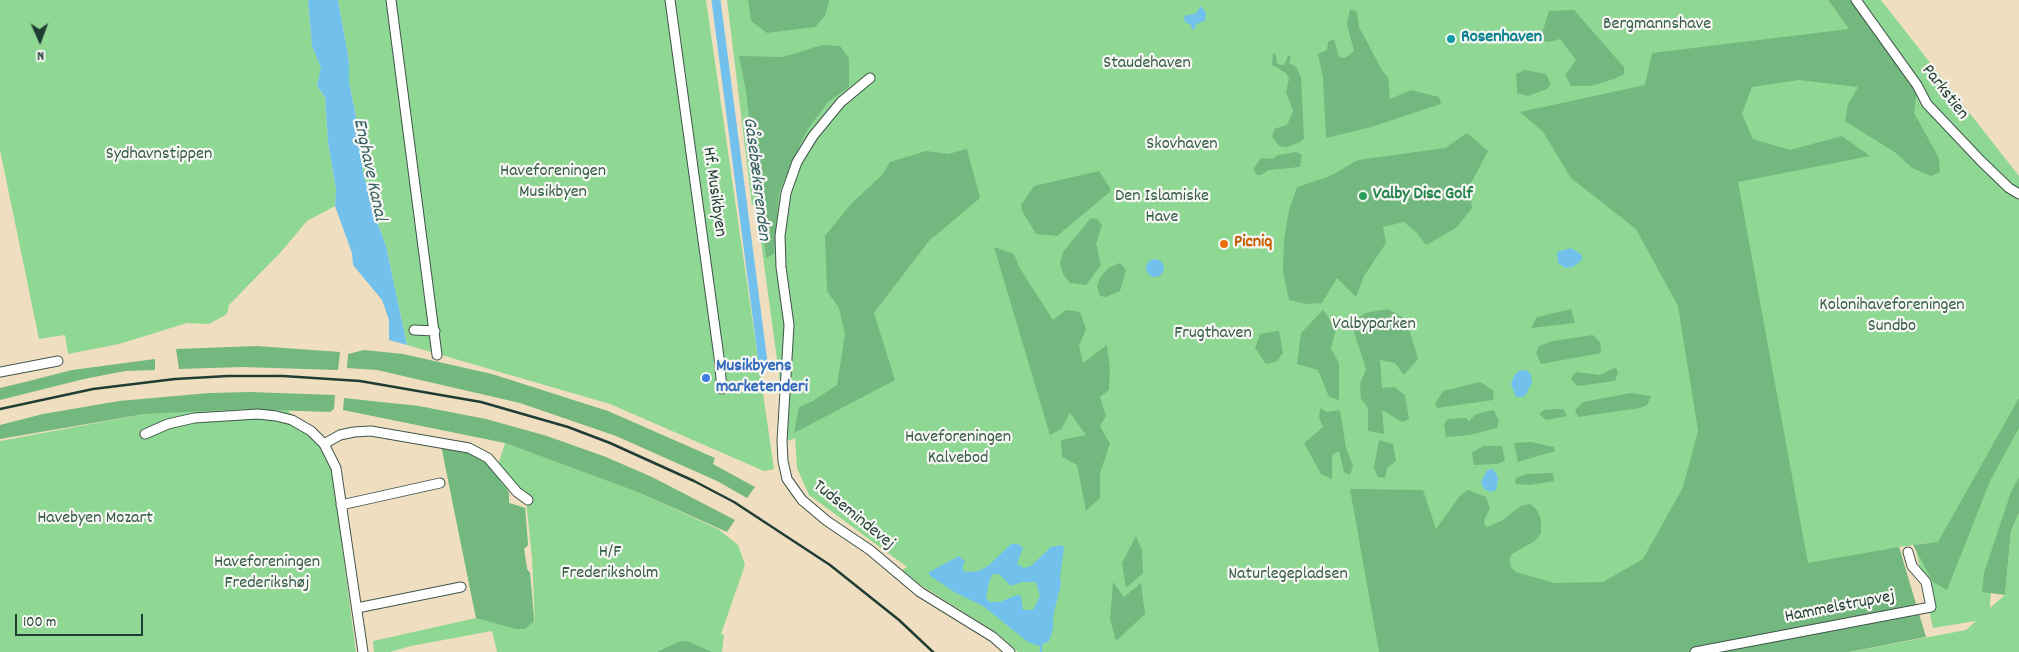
<!DOCTYPE html>
<meta charset="utf-8">
<style>
body{margin:0}
#map{position:relative;width:2019px;height:652px;overflow:hidden;background:#f0dec0;font-family:Dekko,sans-serif}
canvas{display:block}
.north{position:absolute;left:15px;top:15px;width:50px;height:50px;-webkit-text-stroke:4px #f6f6f2;paint-order:stroke;rotate:178deg;font-size:14px;font-weight:700;line-height:20px;text-align:center;color:#1f3d34}
.north::after{content:'';display:block;margin:auto;width:18px;height:22px;background:#1f3d34;clip-path:polygon(50% 0,100% 100%,50% 72%,0 100%)}
.scale{position:absolute;left:15px;top:614px;width:128px;height:22px;box-sizing:border-box;border:2px solid #1f3d34;border-top:0;padding-left:6px;font-size:15px;line-height:18px;white-space:nowrap;color:#1f3d34;-webkit-text-stroke:4px #f6f6f2;paint-order:stroke}
</style>
<div id="map">
<canvas width="2019" height="652"></canvas>
<div class="north">N</div>
<div class="scale">100 m</div>
</div>
<script>
const ctx = document.querySelector('canvas').getContext('2d');
ctx.lineJoin = 'round';
function paint(path, color) { ctx.fillStyle = color; ctx.fill(path, 'evenodd'); }
const poly = rows => new Path2D(rows.map(r => 'M' + r).join(''));
function stroke(path, color, width, dash) { ctx.strokeStyle = color; ctx.lineWidth = width; ctx.lineCap = dash ? 'butt' : 'round'; ctx.setLineDash(dash || []); ctx.stroke(path); }
function write(font, color, halo, rows, align = 'center') {
  ctx.font = font + ' Dekko,sans-serif'; ctx.lineWidth = 4.5; ctx.setLineDash([]); ctx.textBaseline = 'middle'; ctx.strokeStyle = halo; ctx.fillStyle = color; for (const [text, x, y, turn = 0] of rows) {
    ctx.save(); ctx.translate(x, y); ctx.rotate((+turn || 0) * Math.PI / 180); ctx.textAlign = isNaN(turn) ? turn : align; if (halo) ctx.strokeText(text, 0, 0); ctx.fillText(text, 0, 0); ctx.restore();
  }
}
const green = poly([
 [0,0,308,0,312,46,322,68,317,86,325,97,328,142,336,189,335,206,307,221,280,253,229,305,227,314,209,324,187,323,119,344,68,354,65,335,39,339,0,150],
 [338,0,706,0,774,469,764,471,610,404,407,345,386,246,372,208,363,172,359,131,349,82,349,61],
 [727,0,1828,0,1847,26,1831,0,1881,0,2019,176,2019,495,1992,575,1990,604,1990,608,2005,595,2011,531,2019,513,2019,652,1850,652,1966,630,1976,621,1933,628,1916,550,1928,543,1899,547,1803,652,1018,652,997,633,919,584,902,570,907,567,809,495,797,468,795,438,788,441,756,205,752,205],
 [975,200,930,240,874,313,870,311,952,205],
 [282,404,330,455,356,652,0,652,0,441,145,414],
 [505,443,640,493,718,529,738,545,745,565,721,634,724,635,722,652,497,652,492,631,411,646,390,652,374,652,373,641,476,618,441,445,487,463,498,479,493,471,498,466],
 [507,490,526,501,532,558,535,627,530,573,527,569,524,549,528,545,525,508,509,503]
]);
const forest = poly([
 [748,0,829,0,829,1,825,16,815,27,767,33,751,21],
 [1828,0,1850,0,1873,27,1917,88,1914,113,1939,158,1940,172,1931,176,1912,168,1896,153,1845,121,1848,104,1858,87,1799,80,1752,87,1742,114,1753,139,1790,150,1842,136,1870,156,1738,182,1808,563,1899,547,1926,637,1849,652,1379,652,1350,489,1423,490,1436,529,1459,497,1468,490,1486,497,1490,509,1485,518,1484,524,1487,527,1501,521,1521,506,1530,504,1537,510,1541,520,1541,533,1535,541,1512,554,1509,559,1511,567,1516,572,1554,583,1603,582,1643,559,1683,487,1698,431,1678,306,1636,229,1571,178,1543,132,1520,112,1645,85,1652,53,1849,29],
 [1350,9,1357,12,1359,27,1383,72,1388,77,1390,99,1411,90,1439,97,1441,104,1371,127,1326,138,1323,78,1318,54,1327,50,1328,42,1334,39,1339,57,1345,58,1354,51,1347,24],
 [1574,10,1624,67,1624,74,1614,79,1591,86,1571,86,1565,75,1576,60,1560,39,1549,42,1540,40,1549,11],
 [822,45,840,46,849,58,849,87,828,102,808,129,794,157,779,193,774,254,766,258,746,91,739,56,783,57],
 [1273,53,1276,55,1277,63,1280,65,1284,65,1288,56,1291,56,1289,63,1296,67,1301,77,1304,138,1300,142,1287,147,1279,146,1272,137,1274,129,1287,125,1293,111,1286,92,1289,79,1286,73,1272,65],
 [1525,70,1546,74,1551,84,1547,89,1528,96,1517,93,1516,74],
 [1467,133,1488,151,1469,187,1472,208,1456,228,1426,245,1417,233,1404,222,1383,227,1386,243,1364,276,1356,297,1337,278,1322,303,1306,304,1289,300,1283,272,1284,240,1289,210,1297,187,1330,176,1358,160,1445,148],
 [967,149,980,198,930,240,874,313,895,380,794,433,799,407,813,401,837,385,845,334,839,308,827,291,825,236,850,205,883,174,890,162,926,151,948,154],
 [1296,152,1302,155,1300,167,1269,170,1261,175,1257,175,1254,171,1254,168,1261,158,1273,159,1278,155],
 [1099,171,1110,188,1110,192,1057,236,1036,234,1022,211,1021,205,1034,186],
 [1091,218,1097,219,1102,225,1096,244,1101,265,1086,285,1070,283,1063,274,1060,263,1063,252],
 [994,247,1014,254,1019,267,1053,320,1066,310,1080,312,1086,329,1079,346,1083,363,1107,345,1110,369,1109,390,1100,397,1106,416,1100,426,1110,444,1100,473,1100,498,1086,511,1077,465,1062,457,1061,440,1086,435,1070,413,1061,429,1050,435],
 [1120,263,1126,270,1120,291,1106,297,1100,296,1097,286,1100,278,1108,268],
 [1388,309,1406,319,1418,359,1404,375,1395,363,1380,360,1382,388,1394,387,1405,395,1409,419,1402,422,1382,410,1384,434,1368,431,1368,408,1361,399,1360,384,1366,369,1351,323,1365,313],
 [1571,309,1575,323,1531,328,1537,317],
 [1323,310,1336,328,1331,349,1339,363,1339,400,1329,397,1318,370,1297,364,1301,333],
 [1279,331,1283,353,1276,362,1266,364,1255,348,1260,334],
 [1593,335,1600,342,1601,353,1541,364,1536,353,1539,346,1553,341],
 [257,346,340,352,338,370,242,367,179,369,176,349],
 [364,350,403,354,492,374,608,411,715,458,713,464,755,487,747,498,717,481,616,436,520,403,377,370,347,368,348,354],
 [155,359,155,370,125,371,84,379,0,400,0,388,25,382,72,370],
 [1616,367,1618,373,1615,381,1577,386,1571,379,1576,372,1600,375],
 [1480,382,1494,391,1493,400,1437,408,1435,404,1443,391],
 [250,392,335,395,334,409,330,412,244,409,145,414,0,439,0,425,43,414,119,401,209,393],
 [1631,393,1651,396,1647,405,1640,408,1578,417,1575,410,1583,402],
 [344,398,419,406,486,419,547,436,606,457,652,477,735,520,727,532,640,493,505,443,343,410],
 [2019,398,2019,428,1990,481,1947,590,1933,582,1913,545,1938,542],
 [1320,408,1327,412,1340,410,1346,448,1353,466,1350,475,1344,472,1339,451,1332,455,1332,479,1321,474,1304,443,1323,427,1319,417],
 [1559,409,1563,409,1567,416,1546,420,1539,414,1544,410],
 [1494,410,1499,421,1497,428,1470,435,1446,437,1444,424,1448,419,1466,418,1469,421,1476,414],
 [1379,440,1393,444,1396,461,1387,468,1385,478,1378,477,1374,468],
 [1531,442,1554,447,1555,451,1518,462,1514,443],
 [441,445,473,454,487,463,509,493,509,503,525,508,528,545,524,549,527,569,530,573,534,621,525,629,516,629,476,618],
 [1484,446,1502,446,1505,460,1498,464,1474,465,1472,452],
 [1553,473,1554,481,1530,485,1515,484,1516,478,1527,474],
 [2019,477,2019,513,2011,531,2005,595,1982,592,1984,573,2011,492],
 [1136,536,1142,550,1143,573,1126,588,1122,563],
 [1113,582,1124,597,1141,583,1145,614,1116,641,1110,619],
 [687,641,712,652,657,652,678,642]
]);
const water = poly([
 [308,0,338,0,349,61,349,82,359,131,363,172,372,208,386,246,407,345,389,340,389,320,382,300,353,265,352,253,335,206,336,189,328,142,325,97,317,86,321,68,312,46],
 [1201,6,1206,13,1205,21,1196,24,1195,29,1192,30,1191,25,1185,22,1184,18,1186,15,1195,14],
 [1571,248,1582,255,1582,260,1573,267,1565,268,1558,263,1557,252],
 '1146 268a9 9 0 1 1 18 0a9 9 0 1 1-18 0Z',
 [1527,370,1531,375,1532,383,1526,394,1523,397,1516,397,1511,384,1514,376,1519,371],
 [1493,469,1498,477,1497,486,1496,490,1491,492,1484,489,1481,482,1487,470],
 [1011,544,1018,544,1023,548,1017,564,1024,568,1031,566,1051,547,1062,545,1064,548,1060,577,1061,584,1053,617,1053,629,1049,641,1039,646,1028,642,983,606,954,592,929,575,929,572,959,556,965,561,962,568,965,572,978,571,988,566],
 [995,574,999,574,1011,586,1022,582,1036,582,1040,596,1033,610,1023,610,1021,596,1017,595,1000,602,990,602,986,598,989,583,992,575]
]);
const stream = poly([
 [1041,651,1041,645]
]);
const canal = poly([
 [716,0,763,362]
]);
const minor = poly([
 [391,0,437,355],
 [670,0,719,357,722,389],
 [1856,0,1917,85,1927,104,1981,161,2009,188,2019,194],
 [870,78,841,102,813,136,797,162,786,193,780,236,781,267,789,325,782,441,783,461,787,479,802,500,827,521,870,550,920,592,993,637,1010,652],
 [414,330,435,331],
 [0,372,58,361],
 [145,434,168,424,194,418,258,414,276,416,292,420,311,431,324,444,336,468,363,652],
 [324,444,340,435,354,432,371,431,469,448,488,458,517,492,528,500],
 [341,505,440,483],
 [357,608,461,587],
 [1695,652,1931,607,1926,582,1912,566,1908,552]
]);
const rail = poly([
 [0,409,93,389,175,379,228,376,283,376,360,381,481,402,568,427,610,443,694,481,734,502,830,565,899,620,933,652]
]);
const markers = [
 [1451,39,5,"#0f9aa8"],
 [1363,196,5,"#2e9e5b"],
 [1224,244,5,"#e8710a"],
 [706,378,5,"#3f7fe0"]
];
const parkNames = [
 ["Bergmannshave",1657,26],
 ["Staudehaven",1147,65],
 ["Skovhaven",1182,146],
 ["Sydhavnstippen",159,156],
 ["Haveforeningen",553,173],
 ["Musikbyen",553,194],
 ["Den Islamiske",1162,198],
 ["Have",1162,219],
 ["Kolonihaveforeningen",1892,307],
 ["Sundbo",1892,328],
 ["Valbyparken",1374,326],
 ["Frugthaven",1213,335],
 ["Haveforeningen",958,439],
 ["Kalvebod",958,460],
 ["Havebyen Mozart",95,520],
 ["H/F",610,554],
 ["Frederiksholm",610,575],
 ["Haveforeningen",267,564],
 ["Frederikshøj",267,585],
 ["Naturlegepladsen",1288,576]
];
const cultureNames = [
 ["Rosenhaven",1461,39]
];
const streetNames = [
 ["Parkstien",1944,93,52],
 ["Hf. Musikbyen",713,192,82],
 ["Tudsemindevej",853,516,39],
 ["Hammelstrupvej",1840,608,-11]
];
const leisureNames = [
 ["Valby Disc Golf",1373,196]
];
const foodNames = [
 ["Picniq",1234,244]
];
const shopNames = [
 ["Musikbyens",716,368],
 ["marketenderi",716,389]
];
const waterNames = [
 ["Enghave Kanal",368,170,78],
 ["Gåsebæksrenden",755,179,83]
];
paint(green, '#8fd894');
paint(forest, '#73b87e');
paint(water, '#71c1ec');
stroke(stream, '#71c1ec', 2.5);
stroke(canal, '#71c1ec', 9);
stroke(minor, '#3e5549', 11);
stroke(minor, '#fff', 9);
stroke(rail, '#1f3d34', 2.5);
for (const [x, y, r, color] of markers) { const dot = new Path2D(); dot.arc(x, y, r, 0, 2 * Math.PI); ctx.fillStyle = color; ctx.fill(dot); stroke(dot, '#f6f6f2', 2); }
write('18px', '#355c47', '#f6f6f2', parkNames);
write('bold 18px', '#0d838f', '#f6f6f2', cultureNames, 'left');
write('18px', '#1f3d34', '#f6f6f2', streetNames);
write('bold 18px', '#27864d', '#f6f6f2', leisureNames, 'left');
write('bold 18px', '#c56008', '#f6f6f2', foodNames, 'left');
write('bold 18px', '#366cbe', '#f6f6f2', shopNames, 'left');
write('italic 19px', '#345e62', '#f6f6f2', waterNames);
</script>
